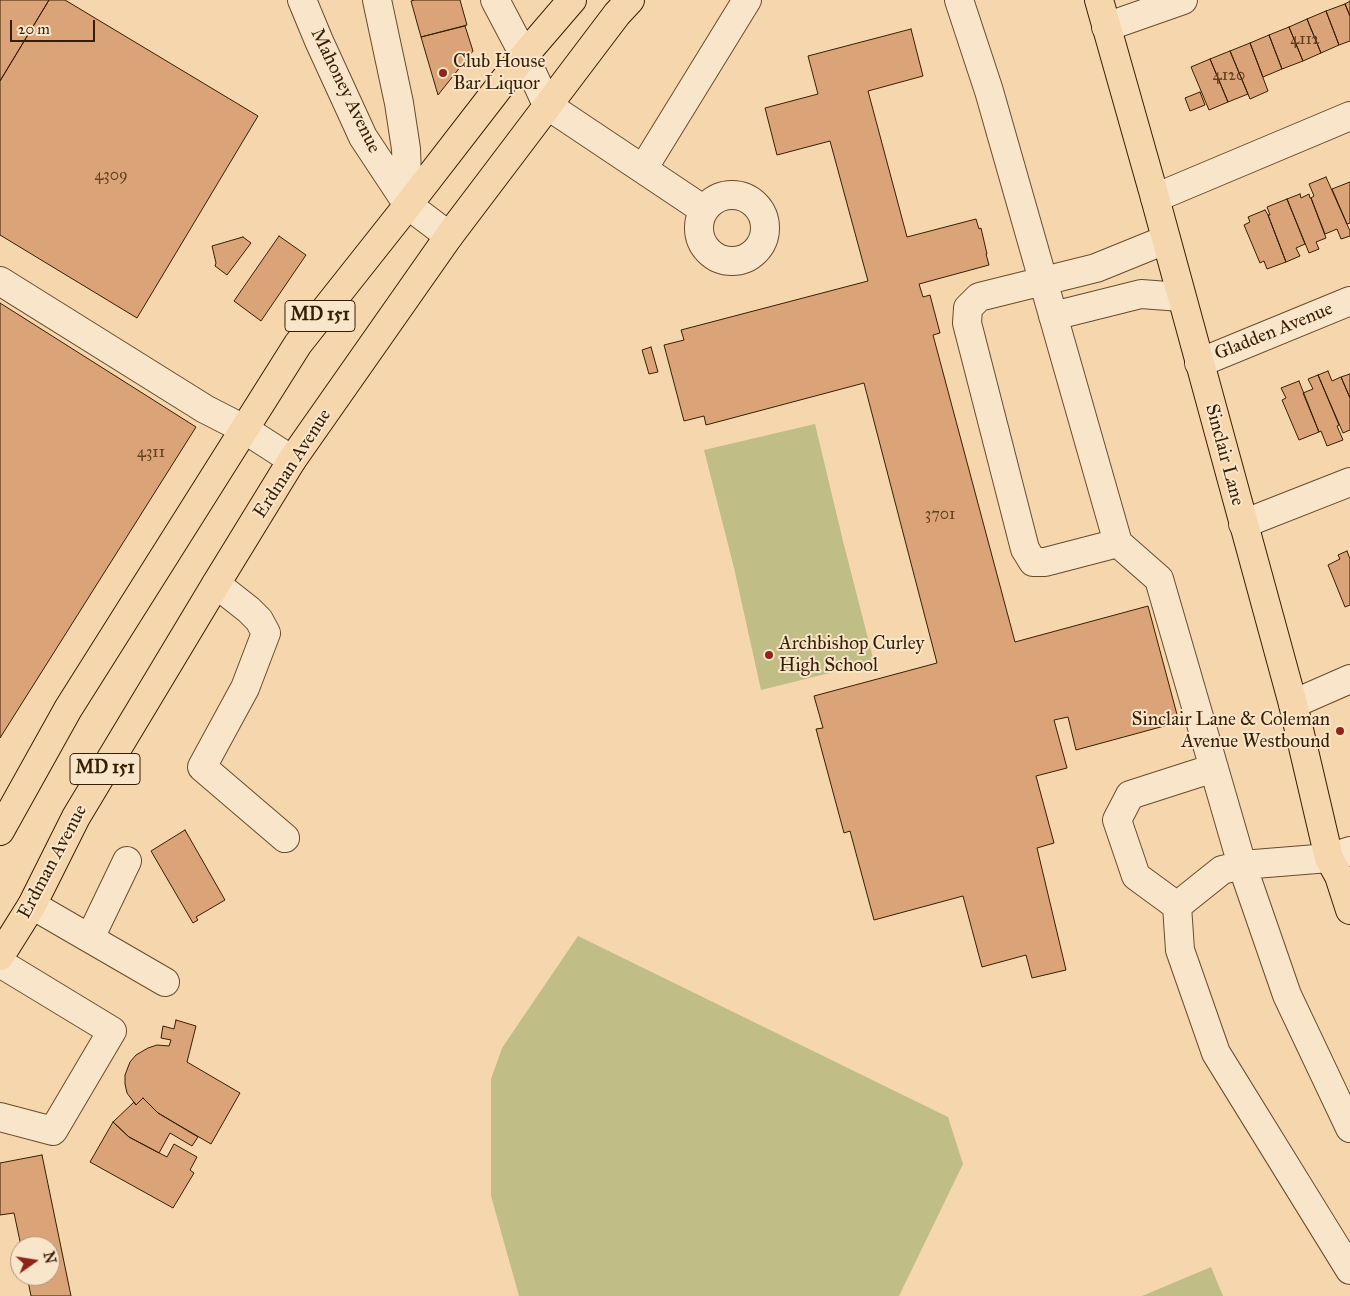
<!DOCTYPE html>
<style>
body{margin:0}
#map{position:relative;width:1350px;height:1296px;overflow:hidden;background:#f6d7ad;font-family:"IM FELL Great Primer",serif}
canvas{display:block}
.north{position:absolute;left:10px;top:1236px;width:50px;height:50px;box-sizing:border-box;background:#f9e5ca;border:1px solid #ab957a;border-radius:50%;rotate:77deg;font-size:14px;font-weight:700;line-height:20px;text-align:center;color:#371e01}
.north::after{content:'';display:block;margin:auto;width:18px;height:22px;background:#8f2418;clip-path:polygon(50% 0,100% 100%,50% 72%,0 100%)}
.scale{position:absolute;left:10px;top:20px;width:85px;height:22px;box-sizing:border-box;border:2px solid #371e01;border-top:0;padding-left:6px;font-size:15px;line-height:18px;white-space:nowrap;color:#371e01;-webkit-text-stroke:4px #f9e5ca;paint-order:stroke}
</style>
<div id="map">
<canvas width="1350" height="1296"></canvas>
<div class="north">N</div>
<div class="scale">20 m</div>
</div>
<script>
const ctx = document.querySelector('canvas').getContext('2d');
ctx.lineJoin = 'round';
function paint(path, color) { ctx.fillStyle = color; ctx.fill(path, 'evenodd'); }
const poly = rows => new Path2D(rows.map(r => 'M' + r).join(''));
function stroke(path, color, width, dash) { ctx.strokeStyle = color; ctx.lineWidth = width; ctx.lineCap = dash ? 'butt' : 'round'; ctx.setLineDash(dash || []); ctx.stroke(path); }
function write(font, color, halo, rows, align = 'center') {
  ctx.font = font + ' "IM FELL Great Primer",serif'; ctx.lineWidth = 4; ctx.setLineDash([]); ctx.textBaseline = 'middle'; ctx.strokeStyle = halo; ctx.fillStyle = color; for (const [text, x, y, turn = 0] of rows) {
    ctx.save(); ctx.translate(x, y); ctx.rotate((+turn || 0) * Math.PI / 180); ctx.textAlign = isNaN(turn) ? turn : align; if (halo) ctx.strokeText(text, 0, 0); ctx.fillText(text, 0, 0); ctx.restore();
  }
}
const green = poly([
 [815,424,843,541,874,662,761,690,734,568,704,450],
 [578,936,948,1117,963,1164,899,1296,519,1296,491,1196,491,1079,502,1048],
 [1211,1267,1223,1296,1142,1296]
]);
const building = poly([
 [0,0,49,0,0,81,0,0],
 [49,0,65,0,258,116,137,318,0,235,0,81,49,0],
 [414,0,460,0,467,25,421,37,411,1,414,0],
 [1350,1,1350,16,1345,4,1350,1],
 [1345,4,1350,16,1350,41,1339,45,1326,11,1345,4],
 [1326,11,1339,45,1321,53,1307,19,1326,11],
 [1307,19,1321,53,1303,61,1289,27,1307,19],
 [465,26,473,51,438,95,421,37,465,26],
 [1289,27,1303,61,1282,69,1269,35,1289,27],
 [911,29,923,76,868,91,907,237,976,219,979,229,981,228,987,254,986,254,989,265,919,284,923,297,930,295,940,333,933,335,1015,642,1148,606,1179,722,1076,750,1068,717,1054,720,1067,768,1036,776,1054,843,1037,848,1066,970,1032,978,1026,955,982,967,963,896,874,920,850,831,844,833,816,729,823,728,814,696,937,663,864,383,706,425,704,416,684,421,664,345,684,340,681,330,868,281,830,141,777,155,765,108,818,94,808,56,911,29],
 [1269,35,1282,69,1263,77,1250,43,1269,35],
 [1250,43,1268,91,1250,99,1230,51,1250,43],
 [1230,51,1248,94,1228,102,1210,59,1230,51],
 [1210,59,1228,102,1209,110,1191,67,1210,59],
 [1200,92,1205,105,1190,111,1185,98,1200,92],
 [1326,177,1350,231,1350,236,1341,239,1337,229,1325,234,1311,198,1314,196,1309,184,1326,177],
 [1350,182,1350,223,1347,224,1332,189,1350,182],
 [1300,194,1301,198,1309,194,1310,198,1311,198,1326,238,1316,242,1319,249,1309,253,1287,199,1300,194],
 [1287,199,1305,244,1296,248,1300,256,1286,262,1268,215,1270,215,1267,207,1287,199],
 [1265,210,1268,215,1286,262,1267,269,1264,261,1260,263,1244,225,1250,222,1248,217,1265,210],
 [279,236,306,255,261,321,234,301,279,236],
 [243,237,251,243,227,275,215,266,216,263,212,246,243,237],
 [0,303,196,427,0,738,0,303],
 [651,347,658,372,649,374,642,350,651,347],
 [1328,371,1332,381,1341,377,1350,398,1350,430,1343,433,1318,375,1328,371],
 [1350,374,1350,398,1341,377,1350,374],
 [1318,375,1339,425,1337,426,1343,440,1327,446,1321,431,1319,432,1303,393,1313,389,1308,379,1318,375],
 [1299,381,1319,432,1299,440,1282,400,1286,398,1281,388,1299,381],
 [1347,551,1350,559,1350,605,1345,607,1328,565,1340,559,1338,555,1347,551],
 [185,830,225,900,196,917,198,920,193,923,151,851,185,830],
 [176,1020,196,1026,187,1062,240,1093,211,1144,158,1113,143,1098,136,1105,127,1093,125,1084,125,1075,130,1062,136,1055,148,1048,157,1045,169,1046,171,1040,161,1038,163,1026,174,1029,176,1020],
 [143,1098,158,1113,198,1137,192,1146,170,1133,159,1153,129,1137,113,1122,134,1102,136,1105,143,1098],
 [113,1122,129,1137,167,1157,174,1144,197,1157,190,1170,194,1173,173,1208,90,1162,113,1122],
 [42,1155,71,1296,31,1296,27,1276,50,1276,50,1246,21,1246,14,1213,0,1215,0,1163,42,1155]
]);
const minor = poly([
 [302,0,319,41,363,137,408,205,449,236],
 [377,0,399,103,406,149,408,205],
 [495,0,524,55,547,105,704,210],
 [959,0,989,91,1118,543,1159,579,1242,865,1287,995,1350,1128],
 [1106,27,1183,0],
 [643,169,747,0],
 '699 228a33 33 0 1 1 66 0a33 33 0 1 1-66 0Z',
 [1155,198,1350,116],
 [0,281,205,409,244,429,292,460],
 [1053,316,1141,294,1181,297],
 [1199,363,1350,301],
 [1243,524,1350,482],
 [1118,543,1045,562,1033,562,1025,549,967,323,968,308,979,297,1096,268,1165,240],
 [216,584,249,610,259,620,266,633,245,688,202,767,285,838],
 [1293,704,1350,679],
 [1350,851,1329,858,1242,865,1222,870,1177,906,1180,950,1216,1053,1350,1270],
 [32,905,165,982],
 [1177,906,1136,876,1117,820,1130,795,1214,768],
 [90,938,127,861],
 [0,963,112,1031,53,1131,0,1117]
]);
const major = poly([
 [1099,0,1155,198,1293,704,1329,858,1339,876,1350,910],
 [0,831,68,709,298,344,408,205,517,64,572,0],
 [0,956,32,905,76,817,216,584,292,460,449,236,617,14,630,0]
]);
const markers = [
 [443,73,5,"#8f2418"],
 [769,655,5,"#8f2418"],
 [1340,731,5,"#8f2418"]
];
const numberNames = [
 ["4112",1305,40],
 ["4120",1229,76],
 ["4309",111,176],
 ["4311",151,453],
 ["3701",940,515]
];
const shields = [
 [320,316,70],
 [105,769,70]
];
const shieldNames = [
 ["MD 151",320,316],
 ["MD 151",105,769]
];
const poiNames = [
 ["Club House",453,62],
 ["Bar Liquor",453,84],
 ["Archbishop Curley",779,644],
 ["High School",779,666],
 ["Sinclair Lane & Coleman",1330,720,"right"],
 ["Avenue Westbound",1330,742,"right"]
];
const streetNames = [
 ["Mahoney Avenue",345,91,64],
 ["Gladden Avenue",1274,332,-22],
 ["Sinclair Lane",1224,455,75],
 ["Erdman Avenue",293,464,-57],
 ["Erdman Avenue",53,862,-62]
];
paint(green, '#c1bd86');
paint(building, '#dba478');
stroke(building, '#371e01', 1);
stroke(minor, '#674c2c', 30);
stroke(major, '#371e01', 30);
stroke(minor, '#f9e5ca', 28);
stroke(major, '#f6d7ad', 28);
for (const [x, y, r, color] of markers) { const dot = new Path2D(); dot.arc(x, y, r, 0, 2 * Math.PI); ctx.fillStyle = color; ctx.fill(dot); stroke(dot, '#f9e5ca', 2); }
write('16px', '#60401f', null, numberNames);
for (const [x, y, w] of shields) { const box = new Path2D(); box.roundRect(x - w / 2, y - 15.5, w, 31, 4); ctx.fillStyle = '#f9e5ca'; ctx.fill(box); stroke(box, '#371e01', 1); }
write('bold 18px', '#371e01', null, shieldNames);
write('19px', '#371e01', '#f9e5ca', poiNames, 'left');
write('19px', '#371e01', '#f9e5ca', streetNames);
</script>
